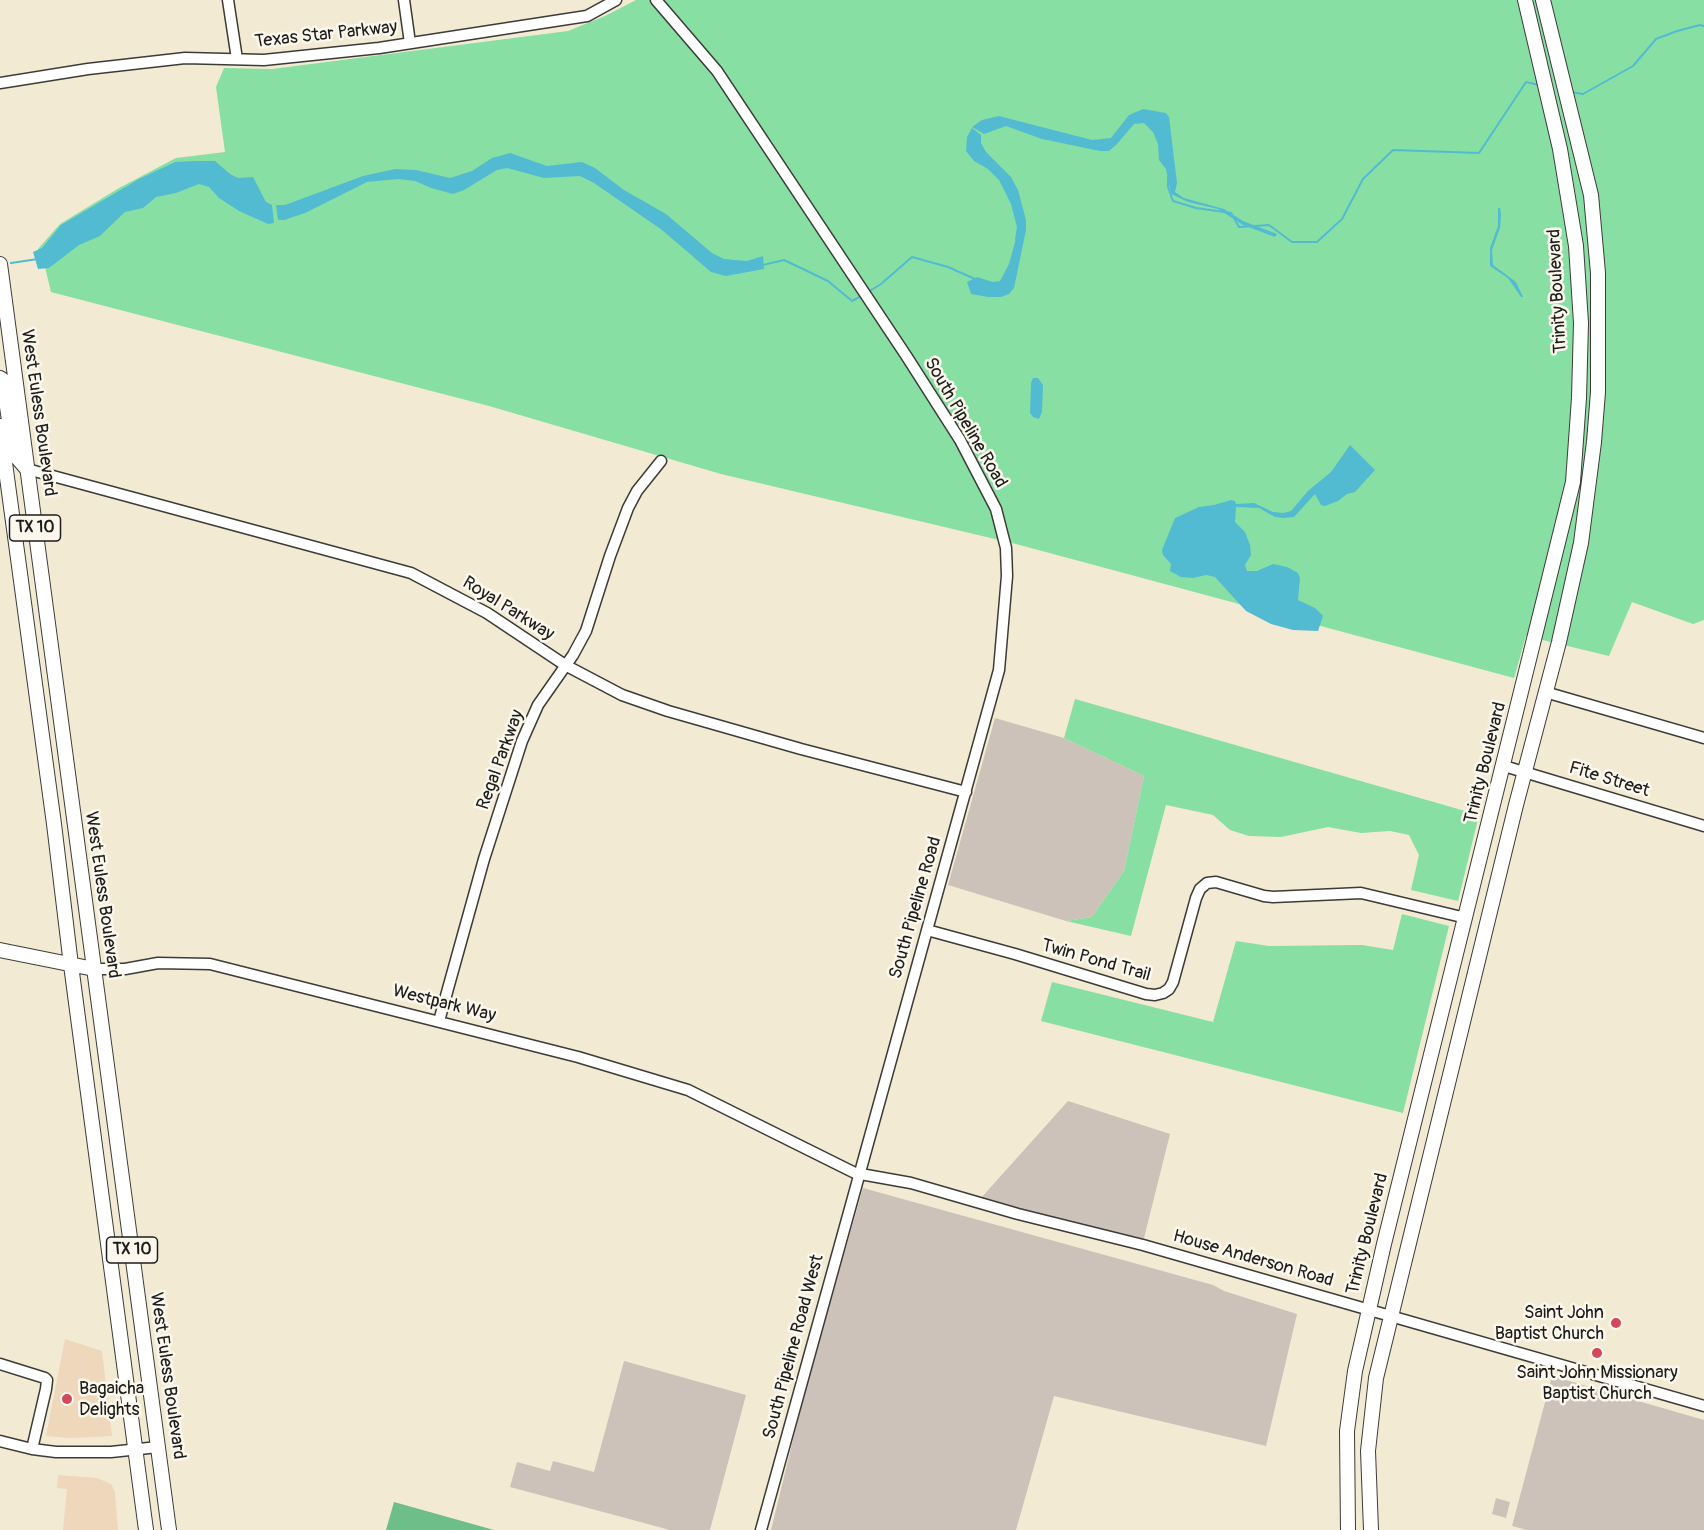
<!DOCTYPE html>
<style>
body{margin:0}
canvas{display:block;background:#f2ead2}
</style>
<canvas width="1704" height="1530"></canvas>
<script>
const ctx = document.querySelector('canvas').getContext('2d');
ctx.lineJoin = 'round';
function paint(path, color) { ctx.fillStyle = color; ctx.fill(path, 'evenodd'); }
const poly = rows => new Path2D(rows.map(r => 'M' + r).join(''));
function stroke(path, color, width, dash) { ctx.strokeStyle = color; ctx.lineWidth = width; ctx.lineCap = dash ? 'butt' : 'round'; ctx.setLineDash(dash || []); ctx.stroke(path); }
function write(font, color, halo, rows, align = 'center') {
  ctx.font = font + ' Pangolin,sans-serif'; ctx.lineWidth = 5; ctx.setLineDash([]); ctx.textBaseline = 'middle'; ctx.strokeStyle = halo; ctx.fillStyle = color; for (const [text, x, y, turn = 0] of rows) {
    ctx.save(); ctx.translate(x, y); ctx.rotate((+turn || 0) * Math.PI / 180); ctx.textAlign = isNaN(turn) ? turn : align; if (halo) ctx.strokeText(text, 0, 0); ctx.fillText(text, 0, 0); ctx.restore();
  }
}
const built = poly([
 [65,1339,102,1351,112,1436,70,1438,46,1436],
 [58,1475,97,1478,111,1484,115,1492,118,1530,63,1530,67,1489,57,1488]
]);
const industrial = poly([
 [995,718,1064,738,1144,776,1124,871,1092,917,1066,921,948,885],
 [1068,1101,1170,1134,1143,1242,981,1198],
 [863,1188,1213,1285,1224,1291,1297,1314,1266,1446,1054,1396,1016,1530,771,1530,803,1399],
 [624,1361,746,1395,710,1530,670,1530,510,1487,517,1462,550,1471,553,1461,594,1472],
 [1552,1376,1704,1420,1704,1530,1527,1530,1512,1526],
 [1496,1498,1510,1502,1506,1518,1492,1514]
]);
const green = poly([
 [636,0,1704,0,1704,620,1693,624,1632,602,1609,656,1526,636,1514,678,1016,544,721,474,489,406,51,292,45,267,38,249,60,224,119,188,176,158,225,152,216,87,224,68,272,69,568,31,605,16],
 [1075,699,1479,815,1458,901,1411,890,1419,855,1409,835,1390,831,1361,833,1328,827,1281,837,1249,836,1230,830,1213,815,1166,805,1131,936,1066,921,1092,917,1124,871,1144,776,1064,738],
 [1402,914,1449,926,1403,1113,1041,1021,1052,982,1213,1022,1236,941,1269,946,1362,945,1393,950]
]);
const forest = poly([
 [394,1502,494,1530,386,1530]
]);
const water = poly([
 [1143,109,1166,113,1169,117,1177,183,1175,192,1184,198,1224,209,1243,221,1277,234,1275,237,1243,225,1218,209,1188,202,1171,194,1166,169,1159,160,1158,144,1153,132,1144,123,1134,124,1117,144,1109,151,1100,151,1042,139,1006,126,984,134,972,127,982,120,999,116,1092,140,1111,138,1129,115],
 [972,128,981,135,981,143,986,152,1011,177,1018,190,1026,220,1026,230,1014,288,1009,294,1001,297,988,297,971,294,967,282,977,277,993,282,1000,281,1009,264,1018,231,1011,204,999,180,988,169,974,161,966,151,967,137],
 [510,153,547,166,582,162,595,168,624,190,666,214,712,253,724,259,747,261,763,256,764,269,726,276,711,272,662,230,594,183,580,176,544,178,507,168,497,170,464,190,453,194,431,188,415,181,398,179,367,182,305,213,284,220,278,220,276,205,285,205,363,176,395,169,416,170,450,178,472,171,492,158],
 [194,161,215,161,230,174,238,178,253,177,266,202,272,205,274,223,268,224,239,211,219,198,209,187,199,184,176,193,156,197,143,208,125,212,100,236,79,245,49,268,38,269,33,252,42,248,61,225,139,179,175,162],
 [1498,208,1500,208,1501,215,1500,228,1492,250,1493,265,1516,282,1523,297,1521,297,1508,278,1490,266,1490,248,1498,226],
 [1033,378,1038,378,1043,385,1042,412,1039,419,1033,417,1030,413,1031,383],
 [1350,445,1375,470,1355,492,1347,494,1338,501,1325,506,1321,505,1315,494,1294,517,1283,518,1275,517,1259,508,1236,507,1235,522,1245,532,1250,545,1251,555,1245,565,1247,571,1257,571,1273,564,1287,567,1298,573,1300,578,1298,600,1315,608,1323,616,1318,631,1293,630,1271,624,1246,611,1215,577,1206,575,1193,578,1181,577,1170,571,1171,564,1163,555,1162,550,1175,518,1199,507,1214,505,1231,500,1235,501,1236,504,1254,503,1273,512,1283,513,1291,511,1308,491,1331,472]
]);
const stream = poly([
 [1571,92,1583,94,1633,66,1656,39,1677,31,1700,25,1704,26],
 [1168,177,1168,187,1173,201,1196,208,1231,213,1239,227,1269,225,1292,242,1317,242,1342,219,1363,179,1393,150,1479,153,1526,82,1539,85],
 [1016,239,1018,227],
 [11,263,38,259],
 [763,265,784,260,828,281,852,301,863,295],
 [868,292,881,284,912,257,948,267,975,279]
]);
const minor = poly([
 [228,0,237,59],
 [404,0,410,43],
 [656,0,717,71,907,357,960,440,996,509,1006,548,1007,576,999,670,761,1530],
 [0,83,88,69,185,58,264,60,379,48,587,16,616,0],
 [27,469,411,573,487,613,565,665,622,695,668,711,801,749,966,792],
 [1545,692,1704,738],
 [1504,766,1704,826],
 [927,930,1015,954,1146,994,1155,995,1163,993,1169,989,1173,982,1196,898,1200,889,1207,883,1216,882,1264,896,1273,897,1361,893,1466,918],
 [94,969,125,969,158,963,210,964,578,1057,688,1090,855,1173,911,1183,1018,1214,1143,1245,1704,1406],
 [439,1021,484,859,522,741,538,705,573,655,586,631,610,556,628,508,637,491,661,461],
 [0,1364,45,1378,47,1380,46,1389,32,1449],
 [0,1441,32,1449,56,1452,111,1452,158,1447]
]);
const major = poly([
 [0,264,169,1530],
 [0,378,3,380,14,454,26,468],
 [0,426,54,824,71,965,146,1530],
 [0,950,94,969],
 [1348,1530,1347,1431,1355,1371,1384,1244,1573,482,1579,398,1581,323,1576,246,1560,149,1525,0],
 [1371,1530,1368,1451,1376,1378,1516,805,1559,642,1581,543,1594,442,1598,392,1598,273,1591,195,1543,0]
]);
const markers = [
 [1616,1323,6,"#d1495b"],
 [1597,1353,6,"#d1495b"],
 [67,1399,6,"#d1495b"]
];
const shields = [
 [35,528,51],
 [132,1250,51]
];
const shieldNames = [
 ["TX 10",35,528],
 ["TX 10",132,1250]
];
const streetNames = [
 ["Texas Star Parkway",326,35,-6],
 ["Trinity Boulevard",1558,291,-93],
 ["West Euless Boulevard",38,413,82],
 ["South Pipeline Road",965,423,60],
 ["Royal Parkway",508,609,32],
 ["Regal Parkway",501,760,-70],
 ["Trinity Boulevard",1486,763,-76],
 ["Fite Street",1609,780,17],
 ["West Euless Boulevard",102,895,82],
 ["South Pipeline Road",916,908,-74],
 ["Twin Pond Trail",1096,961,16],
 ["Westpark Way",444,1004,14],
 ["Trinity Boulevard",1368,1234,-76],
 ["House Anderson Road",1253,1259,16],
 ["South Pipeline Road West",794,1347,-75],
 ["West Euless Boulevard",167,1376,82]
];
const poiNames = [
 ["Saint John",1604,1313],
 ["Baptist Church",1604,1334],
 ["Saint John Missionary",1597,1373,"center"],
 ["Baptist Church",1597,1394,"center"],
 ["Bagaicha",79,1389,"left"],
 ["Delights",79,1410,"left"]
];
paint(built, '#eed7bb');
paint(industrial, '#ccc2b9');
paint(green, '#88dfa3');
paint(forest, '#6ebe89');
paint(water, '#53bbd1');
stroke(stream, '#53bbd1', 2);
stroke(minor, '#3c3b37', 13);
stroke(major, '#3c3b37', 16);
stroke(minor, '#fff', 10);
stroke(major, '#fff', 14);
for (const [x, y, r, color] of markers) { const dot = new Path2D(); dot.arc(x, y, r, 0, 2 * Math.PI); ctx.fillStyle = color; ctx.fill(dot); stroke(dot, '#fbf7ec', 2); }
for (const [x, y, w] of shields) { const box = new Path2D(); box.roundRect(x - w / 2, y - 13, w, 26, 4.5); ctx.fillStyle = '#fbf7ec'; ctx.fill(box); stroke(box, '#1c1c1c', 1.5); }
write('bold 16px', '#1c1c1c', null, shieldNames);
write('18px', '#1c1c1c', '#fbf7ec', streetNames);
write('18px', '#1c1c1c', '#fbf7ec', poiNames, 'right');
</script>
